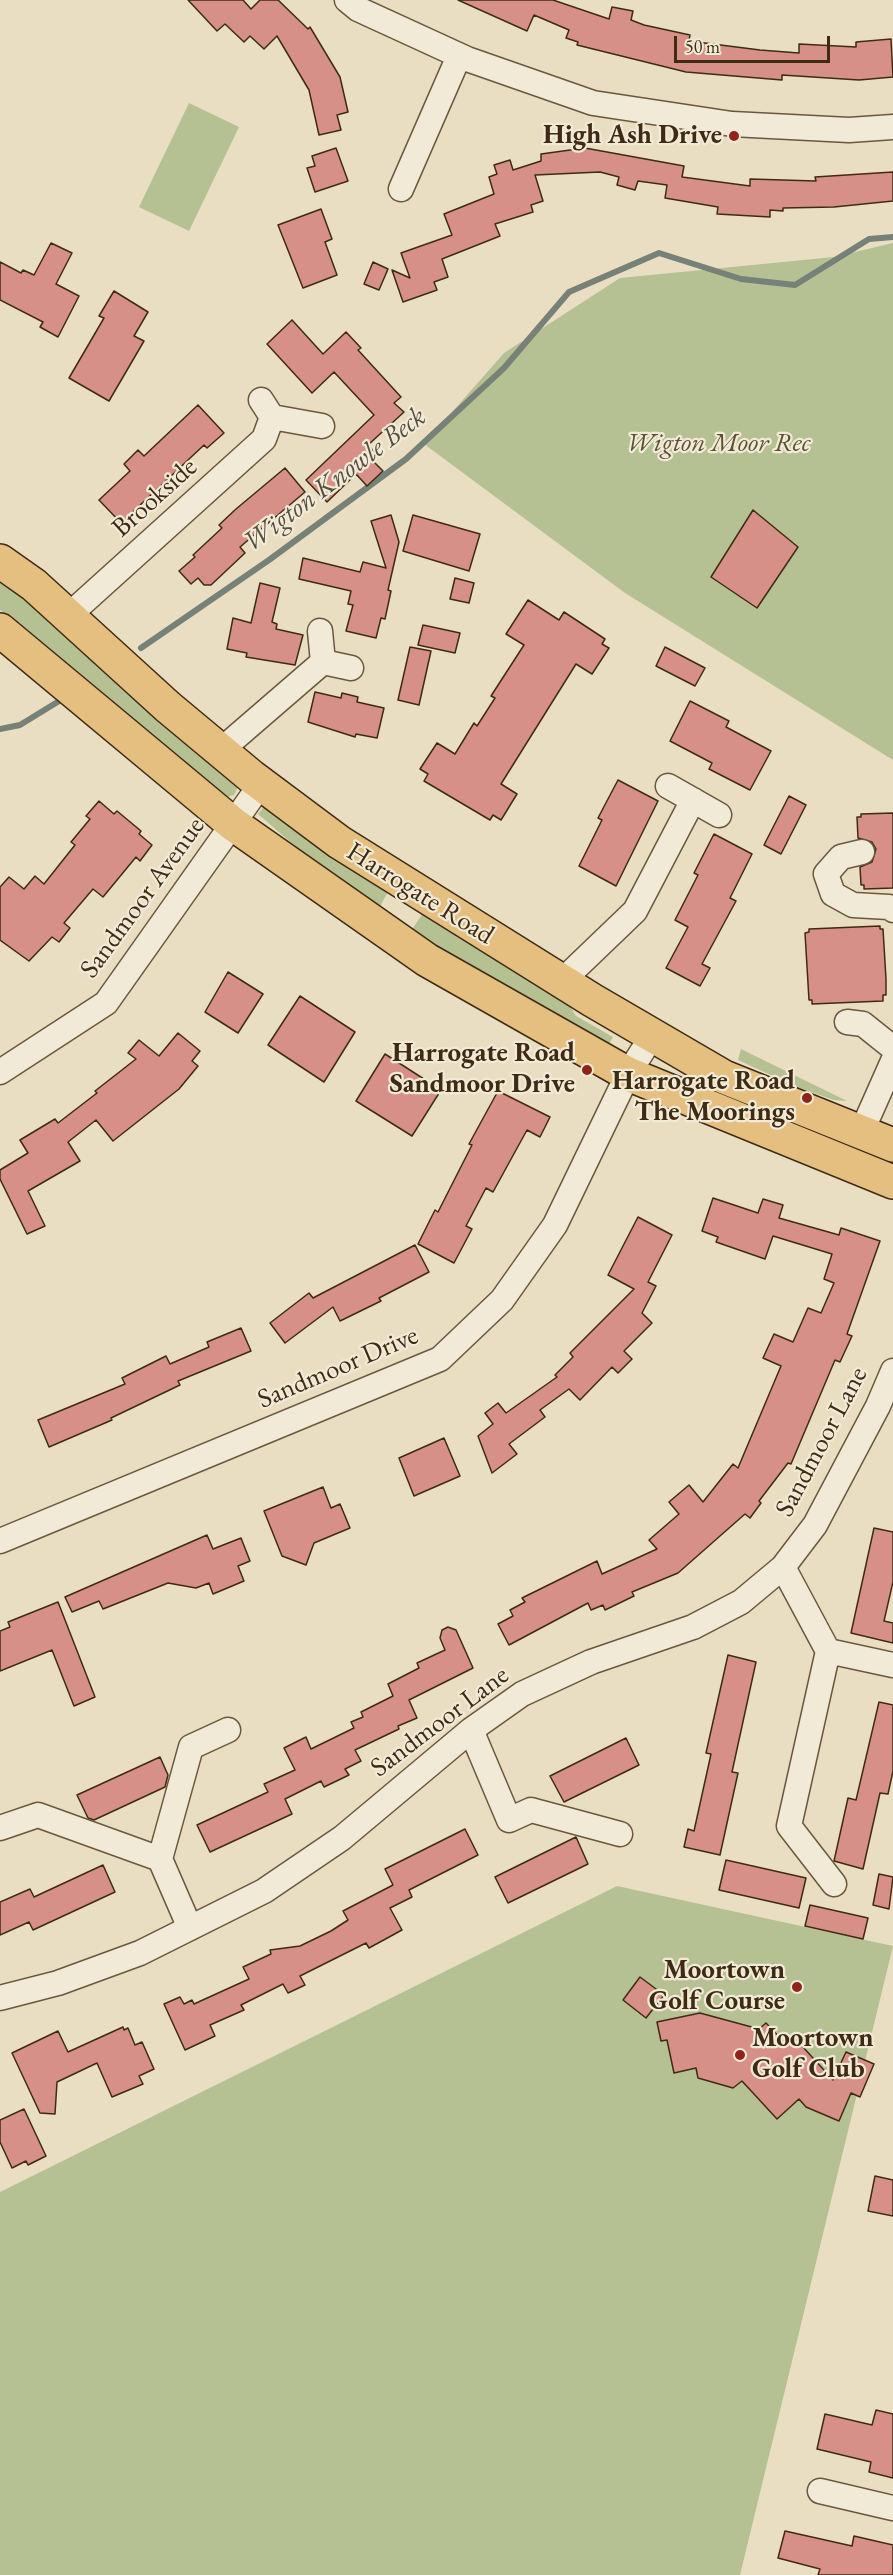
<!DOCTYPE html>
<style>
body{margin:0}
#map{position:relative;width:893px;height:2575px;overflow:hidden;background:#e9dec1;font-family:"EB Garamond",serif}
canvas{display:block}
.scale{position:absolute;left:674px;top:36px;width:156px;height:27px;box-sizing:border-box;border:3px solid #3f2b13;border-top:0;padding-left:8px;font-size:18px;line-height:21px;white-space:nowrap;color:#3f2b13;-webkit-text-stroke:4px #f1ead7;paint-order:stroke}
</style>
<div id="map">
<canvas width="893" height="2575"></canvas>
<div class="scale">50 m</div>
</div>
<script>
const ctx = document.querySelector('canvas').getContext('2d');
ctx.lineJoin = 'round';
function paint(path, color) { ctx.fillStyle = color; ctx.fill(path, 'evenodd'); }
const poly = rows => new Path2D(rows.map(r => 'M' + r).join(''));
function stroke(path, color, width, dash) { ctx.strokeStyle = color; ctx.lineWidth = width; ctx.lineCap = dash ? 'butt' : 'round'; ctx.setLineDash(dash || []); ctx.stroke(path); }
function write(font, color, halo, rows, align = 'center') {
  ctx.font = font + ' "EB Garamond",serif'; ctx.lineWidth = 4.5; ctx.setLineDash([]); ctx.textBaseline = 'middle'; ctx.strokeStyle = halo; ctx.fillStyle = color; for (const [text, x, y, turn = 0] of rows) {
    ctx.save(); ctx.translate(x, y); ctx.rotate((+turn || 0) * Math.PI / 180); ctx.textAlign = isNaN(turn) ? turn : align; if (halo) ctx.strokeText(text, 0, 0); ctx.fillText(text, 0, 0); ctx.restore();
  }
}
const green = poly([
 [189,103,239,127,189,231,139,207],
 [893,243,893,760,625,593,424,444,504,353,620,278,834,257],
 [0,574,237,780,238,787,234,795,223,798,0,610],
 [263,808,276,810,390,888,377,912,348,892,258,814],
 [425,910,567,1001,576,1016,613,1037,609,1044,587,1037,409,934],
 [741,1049,847,1101,834,1100,797,1087,738,1060],
 [617,1886,893,1946,740,2575,0,2575,0,2192]
]);
const stream = poly([
 [141,648,269,560,406,459,504,368,569,292,659,253,741,279,795,285,869,239,893,237],
 [0,729,20,725,64,698]
]);
const building = poly([
 [188,0,243,0,251,9,260,0,278,0,308,29,310,27,340,77,348,112,337,115,341,130,319,135,309,90,277,36,264,49,250,36,244,42,225,24,217,31,188,0],
 [458,0,553,0,609,19,612,7,633,11,631,20,644,25,690,35,689,41,760,50,799,53,799,44,856,47,856,42,891,39,893,77,859,80,782,75,782,80,686,72,577,45,578,42,566,38,569,30,534,15,527,31,458,0],
 [336,148,348,181,315,192,307,168,315,166,312,156,336,148],
 [585,148,684,166,682,177,750,186,750,179,816,181,815,177,893,172,893,201,834,207,783,208,783,211,770,210,770,217,717,214,718,207,665,198,667,185,638,181,635,190,617,185,619,177,600,172,535,175,543,201,531,205,533,212,495,224,500,236,442,259,448,277,434,282,437,290,403,302,392,270,410,278,401,253,452,235,444,214,494,194,489,177,497,174,494,165,510,160,513,170,541,161,541,154,585,148],
 [321,209,332,239,325,242,337,275,303,288,278,225,321,209],
 [51,243,72,253,56,284,79,296,58,337,40,327,43,322,0,300,0,262,21,273,23,270,34,275,51,243],
 [373,262,388,269,379,290,364,284,373,262],
 [114,291,148,312,134,336,144,341,109,401,69,378,104,318,99,316,114,291],
 [292,320,323,354,346,332,361,348,358,350,401,397,394,403,404,412,368,445,377,455,371,459,383,471,367,486,356,474,327,502,306,480,374,415,334,372,312,393,267,344,292,320],
 [198,405,224,433,207,448,204,445,121,523,99,500,130,471,124,464,138,450,144,456,198,405],
 [285,468,305,492,240,547,245,553,211,585,204,585,198,578,191,584,179,571,195,557,193,555,222,528,219,525,236,509,285,468],
 [753,510,798,547,757,608,711,577,753,510],
 [391,515,399,542,388,590,391,591,385,619,381,618,376,638,346,631,353,605,348,604,351,591,299,579,303,558,360,572,363,562,386,568,371,521,391,515],
 [413,515,480,534,469,571,403,551,413,515],
 [455,578,474,583,469,603,450,599,455,578],
 [260,583,280,588,272,622,277,624,276,629,303,635,295,665,246,657,247,653,227,649,233,618,251,623,260,583],
 [528,600,559,620,564,612,605,639,602,644,609,648,592,674,576,664,501,784,517,794,501,820,493,815,490,820,424,781,428,774,420,769,437,743,455,754,474,723,477,726,495,698,491,696,524,645,506,634,528,600],
 [423,625,460,633,455,653,418,645,423,625],
 [410,647,431,651,419,705,398,700,410,647],
 [665,647,705,668,695,686,656,666,665,647],
 [315,692,341,698,342,693,358,697,357,702,384,708,377,738,356,734,355,737,308,722,315,692],
 [690,701,729,721,726,727,771,751,750,790,709,769,712,763,670,741,690,701],
 [618,780,658,801,616,886,579,866,602,820,598,818,618,780],
 [789,796,806,805,781,854,764,845,789,796],
 [99,801,114,814,117,811,141,831,139,834,152,845,140,861,136,857,103,897,93,889,64,923,70,928,59,942,52,937,29,961,0,940,0,887,9,877,24,889,35,876,44,884,75,845,71,842,90,819,86,816,99,801],
 [893,813,893,888,864,889,864,885,861,885,860,867,872,862,876,849,872,842,858,838,857,817,861,817,861,814,893,813],
 [714,834,752,854,730,898,736,901,702,964,710,968,700,986,666,968,688,927,675,920,698,875,694,873,714,834],
 [880,926,880,929,883,929,886,979,886,995,883,995,883,1001,812,1004,812,1000,809,1000,805,933,809,932,809,929,880,926],
 [228,972,263,994,238,1033,205,1012,228,972],
 [300,996,355,1032,324,1082,268,1045,300,996],
 [178,1033,200,1051,192,1061,198,1066,179,1089,113,1141,96,1120,68,1142,80,1161,28,1191,45,1226,27,1234,0,1179,0,1170,28,1153,20,1140,55,1119,58,1123,97,1093,95,1091,136,1059,128,1053,139,1040,159,1056,178,1033],
 [385,1054,441,1090,412,1136,356,1101,385,1054],
 [498,1091,550,1117,540,1137,527,1130,493,1192,486,1188,466,1226,472,1229,454,1263,418,1244,435,1210,438,1212,472,1145,469,1144,498,1091],
 [713,1198,758,1213,763,1199,783,1205,779,1218,839,1235,841,1228,880,1241,847,1334,852,1336,840,1362,835,1360,791,1464,788,1463,759,1501,761,1503,750,1518,745,1514,678,1573,632,1592,634,1596,605,1610,603,1605,591,1610,588,1603,509,1645,498,1624,513,1616,510,1610,525,1602,522,1598,597,1561,602,1574,657,1549,649,1540,679,1514,669,1502,689,1485,703,1502,733,1464,738,1468,781,1366,763,1358,774,1334,793,1342,808,1308,821,1313,834,1283,824,1279,832,1254,773,1236,765,1259,716,1242,718,1237,702,1231,713,1198],
 [638,1217,672,1235,648,1282,656,1286,642,1313,652,1323,624,1351,632,1359,618,1373,612,1367,580,1400,569,1389,540,1410,545,1417,509,1444,517,1454,492,1473,478,1436,493,1424,485,1413,498,1403,506,1413,557,1377,555,1375,573,1357,570,1353,634,1289,608,1275,638,1217],
 [415,1245,429,1272,379,1298,381,1301,340,1321,333,1307,285,1343,270,1323,309,1293,313,1298,415,1245],
 [241,1328,251,1351,178,1381,180,1385,111,1418,112,1420,49,1447,38,1420,125,1384,122,1378,166,1356,170,1364,209,1347,207,1342,241,1328],
 [444,1438,460,1476,414,1496,399,1458,444,1438],
 [323,1487,331,1508,340,1504,350,1528,314,1543,306,1565,282,1556,264,1511,323,1487],
 [874,1528,893,1532,893,1582,884,1621,893,1623,893,1643,851,1633,874,1528],
 [207,1535,213,1549,241,1538,250,1561,238,1566,244,1581,213,1594,209,1583,196,1588,168,1583,103,1609,99,1601,72,1612,65,1597,207,1535],
 [58,1602,95,1697,74,1706,52,1650,0,1671,0,1631,10,1627,8,1622,58,1602],
 [448,1627,456,1630,473,1668,409,1700,417,1718,398,1726,399,1729,355,1750,361,1761,345,1769,349,1775,324,1787,321,1781,285,1799,292,1814,210,1852,197,1825,268,1792,264,1784,295,1770,284,1748,306,1737,311,1749,354,1728,351,1722,363,1717,361,1712,393,1696,388,1684,419,1668,417,1663,445,1650,440,1638,442,1630,448,1627],
 [728,1655,756,1662,732,1772,738,1773,720,1855,684,1847,688,1829,694,1831,711,1754,706,1753,728,1655],
 [879,1702,893,1705,893,1771,888,1794,880,1793,863,1869,834,1861,848,1798,856,1800,879,1702],
 [626,1738,639,1765,564,1802,550,1776,626,1738],
 [160,1757,168,1775,165,1787,94,1820,88,1818,77,1795,160,1757],
 [465,1829,478,1855,409,1890,412,1897,390,1908,402,1930,369,1948,366,1943,300,1976,305,1985,288,1993,283,1984,241,2005,244,2010,210,2025,215,2036,185,2050,164,2004,180,1997,184,2004,192,2000,194,2004,249,1979,243,1967,271,1954,270,1950,300,1946,331,1931,348,1920,343,1911,393,1885,385,1869,465,1829],
 [576,1837,588,1864,508,1903,495,1877,576,1837],
 [726,1860,806,1878,799,1908,719,1890,726,1860],
 [103,1865,115,1892,33,1930,29,1922,0,1935,0,1902,30,1889,34,1897,103,1865],
 [879,1874,893,1877,889,1909,873,1905,879,1874],
 [810,1905,868,1918,863,1939,805,1926,810,1905],
 [640,1977,664,1995,646,2018,623,2000,640,1977],
 [700,2013,759,2029,766,2023,784,2042,792,2035,833,2080,846,2052,874,2064,860,2097,851,2093,839,2121,806,2107,799,2099,777,2119,742,2081,733,2088,698,2078,696,2068,674,2073,667,2040,661,2041,657,2022,700,2013],
 [123,2027,124,2030,128,2028,135,2045,142,2042,154,2069,139,2076,143,2084,112,2097,97,2063,57,2082,55,2114,40,2113,12,2053,58,2031,68,2052,123,2027],
 [24,2109,46,2156,28,2165,26,2161,12,2168,0,2142,0,2120,24,2109],
 [875,2176,893,2180,893,2216,868,2211,875,2176],
 [876,2410,893,2414,893,2478,869,2472,871,2462,817,2449,825,2414,872,2425,876,2410],
 [785,2531,852,2546,854,2536,893,2545,893,2575,818,2575,820,2569,778,2558,785,2531]
]);
const minor = poly([
 [347,0,358,9,467,59,593,103,732,124,849,130,893,127],
 [401,189,459,56],
 [272,417,322,426],
 [68,616,264,439,272,417,261,400],
 [320,631,323,662],
 [220,751,323,662,351,668],
 [668,786,719,815],
 [862,852,841,857,826,874,833,894,853,905,889,907,893,910],
 [561,982,635,911,693,800],
 [847,1022,863,1024,893,1048],
 [0,1072,106,1003,261,784],
 [861,1133,893,1061],
 [0,1541,440,1359,502,1300,555,1225,628,1074,652,1036],
 [783,1567,828,1651,789,1826,834,1884],
 [828,1651,893,1665],
 [471,1730,509,1820,531,1810,620,1834],
 [0,1828,38,1815,160,1859,190,1928],
 [160,1859,191,1747,228,1730],
 [0,1998,58,1983,140,1953,264,1891,342,1838,471,1730,522,1694,591,1662,693,1627,741,1602,783,1567,815,1525,878,1406,893,1371],
 [820,2491,893,2508]
]);
const trunk = poly([
 [0,561,34,585,168,707,252,777,339,842,592,1000,724,1077,893,1145],
 [0,630,233,824,427,960,628,1074,893,1182]
]);
const markers = [
 [734,136,6,"#8f2418"],
 [587,1070,6,"#8f2418"],
 [807,1098,6,"#8f2418"],
 [797,1987,6,"#8f2418"],
 [740,2055,6,"#8f2418"]
];
const poiNames = [
 ["High Ash Drive",722,136],
 ["Harrogate Road",575,1054],
 ["Sandmoor Drive",575,1085],
 ["Harrogate Road",795,1082],
 ["The Moorings",795,1113],
 ["Moortown",785,1971],
 ["Golf Course",785,2002],
 ["Moortown",752,2039,"left"],
 ["Golf Club",752,2070,"left"]
];
const parkNames = [
 ["Wigton Moor Rec",718,444]
];
const streetNames = [
 ["Brookside",155,498,-42],
 ["Harrogate Road",420,894,32],
 ["Sandmoor Avenue",143,898,-54],
 ["Sandmoor Drive",338,1368,-23],
 ["Sandmoor Lane",822,1442,-62],
 ["Sandmoor Lane",440,1722,-37]
];
const waterNames = [
 ["Wigton Knowle Beck",335,480,-37]
];
paint(green, '#b6c193');
stroke(stream, '#768178', 6);
paint(building, '#d79087');
stroke(building, '#3f2b13', 1.5);
stroke(minor, '#6a583e', 27);
stroke(trunk, '#3f2b13', 36);
stroke(minor, '#f1ead7', 24);
stroke(trunk, '#e4bf80', 33);
for (const [x, y, r, color] of markers) { const dot = new Path2D(); dot.arc(x, y, r, 0, 2 * Math.PI); ctx.fillStyle = color; ctx.fill(dot); stroke(dot, '#f1ead7', 2); }
write('bold 27px', '#3f2b13', '#f1ead7', poiNames, 'right');
write('italic 27px', '#5d5033', '#f1ead7', parkNames);
write('27px', '#3f2b13', '#f1ead7', streetNames);
write('italic 28px', '#564f3d', '#f1ead7', waterNames);
</script>
